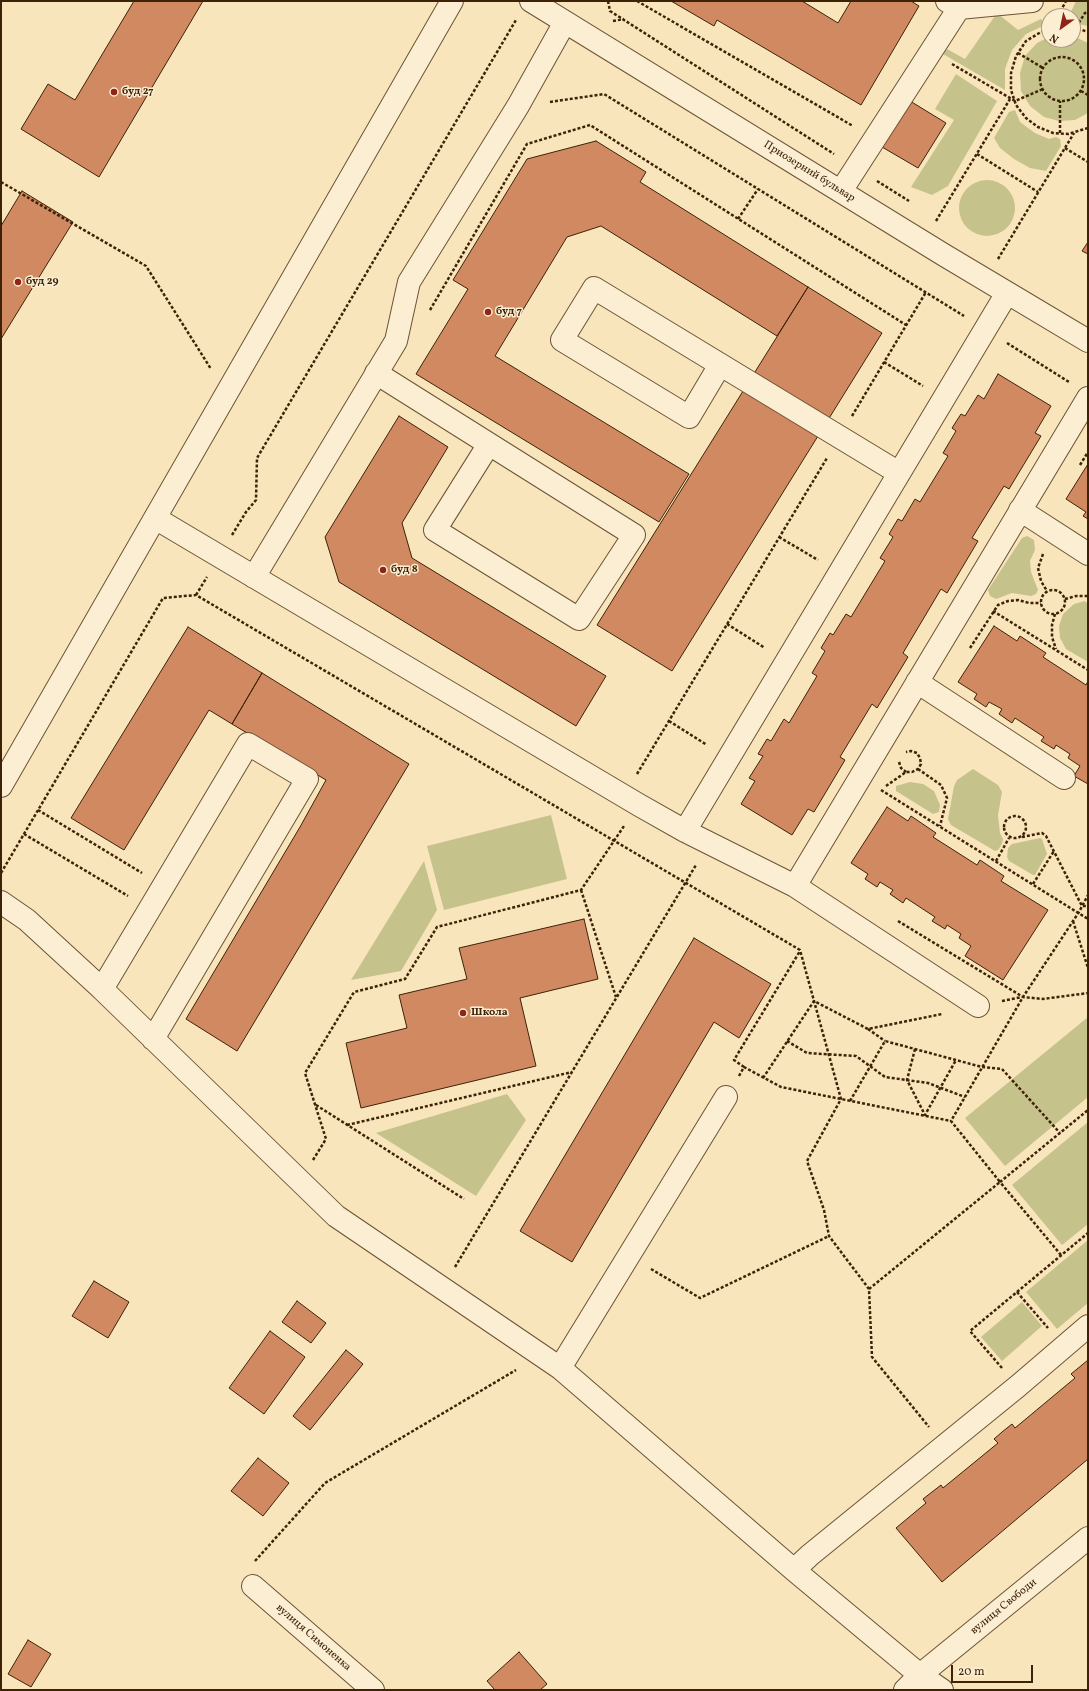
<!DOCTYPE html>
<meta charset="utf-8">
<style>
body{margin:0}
#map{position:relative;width:1089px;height:1691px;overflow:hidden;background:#f9e5bc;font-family:Vollkorn,serif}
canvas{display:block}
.frame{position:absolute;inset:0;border:2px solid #3d2207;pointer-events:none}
.north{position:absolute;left:1041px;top:8px;width:40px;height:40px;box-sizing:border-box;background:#fbeed3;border:1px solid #af9c81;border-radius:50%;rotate:213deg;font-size:11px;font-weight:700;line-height:16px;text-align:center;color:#3d2207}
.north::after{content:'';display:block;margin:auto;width:14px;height:18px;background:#8f2418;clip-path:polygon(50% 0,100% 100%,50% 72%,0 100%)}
.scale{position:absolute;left:951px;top:1665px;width:82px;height:18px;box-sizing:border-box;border:2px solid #3d2207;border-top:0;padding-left:5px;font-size:12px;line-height:14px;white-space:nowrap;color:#3d2207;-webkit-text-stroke:3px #fbeed3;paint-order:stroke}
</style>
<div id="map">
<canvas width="1089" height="1691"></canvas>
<div class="frame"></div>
<div class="north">N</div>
<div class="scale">20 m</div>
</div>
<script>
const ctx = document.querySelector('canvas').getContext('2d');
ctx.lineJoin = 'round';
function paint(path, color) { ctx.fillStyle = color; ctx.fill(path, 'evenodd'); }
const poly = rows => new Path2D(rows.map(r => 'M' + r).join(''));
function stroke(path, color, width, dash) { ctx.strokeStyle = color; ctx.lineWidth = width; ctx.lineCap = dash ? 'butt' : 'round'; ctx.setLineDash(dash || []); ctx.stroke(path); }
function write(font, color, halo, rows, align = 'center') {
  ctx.font = font + ' Vollkorn,serif'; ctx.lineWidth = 3; ctx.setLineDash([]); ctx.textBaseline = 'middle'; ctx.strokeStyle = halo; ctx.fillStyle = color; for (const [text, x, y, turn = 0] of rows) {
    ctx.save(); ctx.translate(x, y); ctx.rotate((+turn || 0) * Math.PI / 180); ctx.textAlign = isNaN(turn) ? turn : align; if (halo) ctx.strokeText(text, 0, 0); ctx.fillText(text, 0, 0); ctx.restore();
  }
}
const green = poly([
 [1076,1,1088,1,1088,26,1073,23,1073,16,1069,16],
 [997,13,1018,30,1041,19,1045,25,1026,34,1012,50,1005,69,1005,90,943,54,947,49,965,59],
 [1073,36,1088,43,1088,113,1075,120,1059,121,1044,117,1030,106,1021,91,1020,73,1025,56,1037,43,1049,37,1049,40,1073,40],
 [956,74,997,101,948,186,932,195,911,187,954,120,935,109],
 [1015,110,1020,122,1035,133,1049,139,1056,137,1060,139,1061,146,1046,171,1030,168,1014,159,1000,148,994,138,1009,112],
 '959 208a28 28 0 1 1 56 0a28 28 0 1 1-56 0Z',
 [1027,536,1034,540,1035,550,1030,561,1031,572,1038,590,1036,594,1031,596,1012,593,996,599,990,596,988,590,1022,538],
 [1085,601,1088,604,1088,662,1066,649,1060,638,1059,626,1063,614,1074,604],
 [973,769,998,785,1002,792,998,815,1000,833,1003,839,1002,844,998,850,995,851,951,825,948,819,954,786,957,780],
 [910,782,923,784,934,791,940,805,939,812,933,814,896,791,896,786],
 [551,815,567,879,444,910,427,846],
 [1040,838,1042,839,1047,854,1035,875,1033,875,1009,861,1007,857,1008,848,1012,844],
 [424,861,437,910,401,971,351,980],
 [1088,1017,1088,1097,1005,1166,965,1118],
 [507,1094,526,1120,476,1196,376,1133],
 [1088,1122,1088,1224,1062,1245,1012,1185],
 [1088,1240,1088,1303,1057,1329,1026,1292],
 [1022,1302,1042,1326,1002,1361,981,1337]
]);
const building = poly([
 [134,1,203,1,99,177,21,129,48,84,75,100,134,1],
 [671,1,802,1,838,23,851,1,911,1,919,6,861,105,717,20,714,26,671,1],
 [910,101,946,123,918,168,882,147,910,101],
 [596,141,646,172,640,182,808,287,777,336,601,226,567,237,495,356,689,474,659,522,416,374,468,289,453,280,527,159,596,141],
 [22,191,73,222,1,339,1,226,22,191],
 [1088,242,1088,254,1082,251,1088,242],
 [808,287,882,333,672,671,597,625,808,287],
 [998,374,1051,406,1035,433,1041,436,1009,489,1004,486,972,538,978,541,947,593,941,589,903,653,908,657,877,708,872,704,840,757,845,760,814,812,808,809,792,835,741,804,755,781,749,778,763,756,758,754,767,739,771,741,784,719,789,723,817,676,812,673,825,651,821,648,830,633,833,635,846,614,851,617,885,561,880,558,893,537,889,534,898,519,902,521,915,499,920,502,948,456,943,453,956,431,952,428,961,414,965,416,978,395,984,399,998,374],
 [399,416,448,447,402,523,412,558,606,676,576,726,339,582,325,537,399,416],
 [1088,464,1088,519,1083,516,1086,512,1066,499,1088,464],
 [994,626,1017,641,1020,636,1046,653,1043,657,1086,685,1088,681,1088,784,1074,776,1080,766,1068,758,1070,754,1056,745,1054,749,1041,741,1044,737,1015,718,1012,723,999,714,1002,709,989,702,986,707,974,699,977,694,958,682,994,626],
 [188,627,262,673,232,724,209,710,124,850,71,818,188,627],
 [262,673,409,764,237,1051,186,1019,300,827,326,780,232,724,262,673],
 [887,807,908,821,911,816,936,833,933,837,977,865,980,860,1004,876,1001,881,1048,910,1003,980,965,956,971,946,959,938,961,934,947,925,945,929,932,921,935,917,906,898,903,903,890,894,893,890,880,882,877,887,865,879,868,874,851,863,887,807],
 [584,919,598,979,520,998,536,1066,361,1108,346,1043,407,1028,399,995,467,979,459,948,584,919],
 [694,938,771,984,739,1038,714,1022,572,1262,520,1231,694,938],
 [94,1281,129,1302,108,1338,72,1316,94,1281],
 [297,1301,326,1323,311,1343,282,1322,297,1301],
 [270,1331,305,1357,264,1414,229,1388,270,1331],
 [346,1350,363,1364,310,1430,293,1416,346,1350],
 [1088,1360,1088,1459,942,1582,896,1528,926,1503,923,1499,941,1485,943,1488,998,1443,994,1439,1002,1432,1012,1424,1015,1428,1075,1378,1071,1374,1088,1360],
 [258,1458,289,1483,263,1516,231,1491,258,1458],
 [28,1640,51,1654,31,1687,8,1674,28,1640],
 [519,1652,547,1684,540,1690,495,1690,487,1681,519,1652]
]);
const path = poly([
 [608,1,610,11,834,154],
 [637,1,853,126],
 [1058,16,1066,1],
 [613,21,624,19],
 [1073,27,1088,32],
 [1076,27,1085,13,1088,11],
 [1049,29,1041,32,1026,41,1016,56,1011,73,1011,90,1016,105,1026,118,1038,127,1053,133,1068,134,1088,128],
 [1018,53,1043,68],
 '1040 79a22 22 0 1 1 44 0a22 22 0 1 1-44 0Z',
 [952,64,1015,101,1043,89],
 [1081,91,1088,95],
 [550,102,604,94,964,316],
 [1060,133,1060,101],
 [1065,148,1088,162],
 [977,154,1038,192],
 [877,181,909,201],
 [1,182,146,266,211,369],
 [738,219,758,189],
 [936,221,1010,99],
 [998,259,1074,133],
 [430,310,527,144,590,125,906,325],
 [1007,343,1069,382],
 [884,362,923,386],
 [852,416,926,292],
 [1080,465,1088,452],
 [232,535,246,512,256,500,257,458,516,20],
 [779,537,818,560],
 [1043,554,1038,568,1041,581,1047,591],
 '1041 602a12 12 0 1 1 24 0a12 12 0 1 1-24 0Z',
 [196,595,207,577],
 [1065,599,1076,596,1088,596],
 [993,611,1088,670],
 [1055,614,1052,625,1052,637,1056,649],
 [727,624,765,648],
 [970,648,998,605,1008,601,1018,600,1029,603,1041,603],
 [669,721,707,745],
 [899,762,901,768,906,772],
 [918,769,941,785,947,798,940,826],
 [637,774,827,458],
 [886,786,906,772,912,772,918,769,921,764,920,758,917,753,911,751,906,752],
 [881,790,1088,919],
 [38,810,142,873],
 '1004 827a11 11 0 1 1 22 0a11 11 0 1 1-22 0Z',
 [24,834,128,896],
 [1022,837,1042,833,1046,836,1082,906,1088,906],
 [996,861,1009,838],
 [1,873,163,598,196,595,800,950,841,1099,807,1161,824,1210,829,1236,869,1289,872,1357,929,1427],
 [1033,884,1054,851],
 [581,890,616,997],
 [898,921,1023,997,1043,999,1088,993],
 [1073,921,1088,968],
 [1002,1001,1022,997],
 [868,1029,885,1041],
 [787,1041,807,1053,856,1056,885,1077,928,1083,965,1097],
 [915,1049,907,1080,925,1115,956,1060],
 [744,1067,734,1060,800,951],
 [739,1076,744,1067,781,1087,951,1121],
 [763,1078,814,1001,868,1029,942,1014],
 [850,1101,885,1041,982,1067,1002,1069,1060,1133],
 [316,1105,464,1199],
 [347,1125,572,1072],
 [313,1160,326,1139,305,1073,354,992,405,979,437,927,581,890,624,826],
 [1061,1255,1000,1182,1088,1110],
 [455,1267,696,865],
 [651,1269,700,1298,829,1236],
 [869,1289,1000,1182,951,1121,1023,997,1079,912,1088,895],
 [1017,1292,1048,1328],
 [1002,1368,970,1331,1088,1233],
 [255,1561,325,1483,516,1370]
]);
const minor = poly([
 [531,1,944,255,1088,341],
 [947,1,959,8,1032,1],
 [841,191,959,8],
 [720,365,689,417,562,340,594,288,899,473],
 [376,373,489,444,634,535,579,619,435,530,489,444],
 [1020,510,1088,554],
 [155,518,639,805,685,831,795,886,978,1006],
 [254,577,396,341,409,282,518,106,565,22],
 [917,682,1064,778],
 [1,786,452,1],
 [685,831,1007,293],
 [795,886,1088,398],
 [1,902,27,920,102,989,336,1216,560,1368,794,1570,920,1675,942,1690],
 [102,989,248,744,307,779,153,1039],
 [560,1368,726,1097],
 [794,1570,810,1555,1018,1386,1088,1326],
 [253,1586,373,1690],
 [905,1690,920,1675,1088,1538]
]);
const markers = [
 [114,92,4,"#8f2418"],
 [18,282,4,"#8f2418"],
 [488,312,4,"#8f2418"],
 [383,570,4,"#8f2418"],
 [463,1013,4,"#8f2418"]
];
const poiNames = [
 ["буд 27",122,92],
 ["буд 29",26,282],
 ["буд 7",496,312],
 ["буд 8",391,570],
 ["Школа",471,1013]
];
const streetNames = [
 ["Приозерний бульвар",809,172,32],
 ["вулиця Свободи",1004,1607,-39],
 ["вулиця Симоненка",313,1638,41]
];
paint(green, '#c6c28b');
paint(building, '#d18962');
stroke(building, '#3d2207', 1);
stroke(minor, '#6c5334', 24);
stroke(path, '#3d2207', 2.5, [3, 2]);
stroke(minor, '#fbeed3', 22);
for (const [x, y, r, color] of markers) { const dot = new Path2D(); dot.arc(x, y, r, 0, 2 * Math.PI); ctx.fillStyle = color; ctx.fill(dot); stroke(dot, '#fbeed3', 1.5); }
write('bold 11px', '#3d2207', '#fbeed3', poiNames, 'left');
write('11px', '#3d2207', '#fbeed3', streetNames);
</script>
